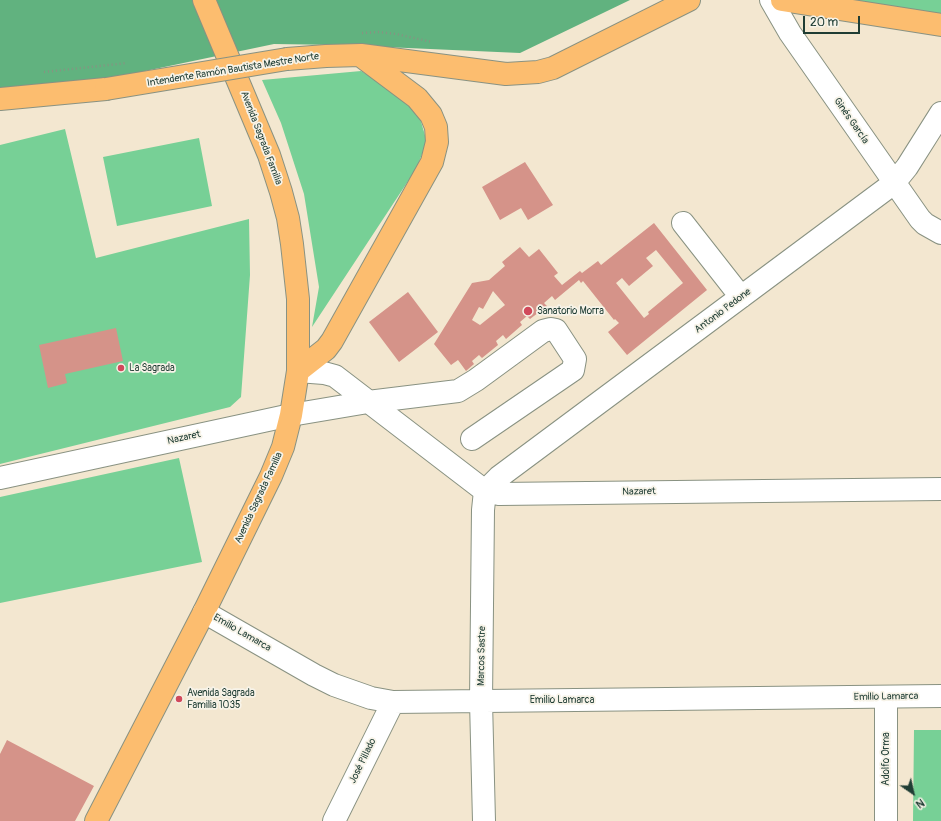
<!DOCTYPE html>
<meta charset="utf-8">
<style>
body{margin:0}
#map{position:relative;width:941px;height:821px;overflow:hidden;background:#f3e7d0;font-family:Pangolin,sans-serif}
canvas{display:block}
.north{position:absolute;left:893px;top:773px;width:40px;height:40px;-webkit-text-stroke:3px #f7f3e8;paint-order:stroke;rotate:146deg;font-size:11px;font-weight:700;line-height:16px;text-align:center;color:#1f3d34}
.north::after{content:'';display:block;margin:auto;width:14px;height:18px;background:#1f3d34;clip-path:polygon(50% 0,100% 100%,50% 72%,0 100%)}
.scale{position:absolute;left:803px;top:16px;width:57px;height:18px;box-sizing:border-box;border:2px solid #1f3d34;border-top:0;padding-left:5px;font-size:12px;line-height:14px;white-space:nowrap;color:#1f3d34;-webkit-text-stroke:3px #f7f3e8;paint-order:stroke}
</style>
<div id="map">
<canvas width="941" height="821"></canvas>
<div class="north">N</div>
<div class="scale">20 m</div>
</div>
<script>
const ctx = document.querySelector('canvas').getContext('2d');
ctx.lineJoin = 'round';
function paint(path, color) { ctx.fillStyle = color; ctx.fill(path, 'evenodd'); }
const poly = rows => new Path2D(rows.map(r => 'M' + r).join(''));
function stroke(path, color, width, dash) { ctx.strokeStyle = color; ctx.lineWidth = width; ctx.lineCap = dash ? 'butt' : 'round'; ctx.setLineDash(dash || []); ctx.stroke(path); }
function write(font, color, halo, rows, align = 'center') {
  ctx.font = font + ' Pangolin,sans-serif'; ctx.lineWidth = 3.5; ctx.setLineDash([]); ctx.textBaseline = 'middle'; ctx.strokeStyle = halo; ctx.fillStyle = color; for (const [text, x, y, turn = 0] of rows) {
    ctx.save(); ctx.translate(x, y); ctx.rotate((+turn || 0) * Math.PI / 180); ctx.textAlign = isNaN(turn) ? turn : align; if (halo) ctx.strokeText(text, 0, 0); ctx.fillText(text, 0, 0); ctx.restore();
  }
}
const green = poly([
 [782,0,941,0,941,25],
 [361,71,394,91,419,115,427,142,416,169,312,327,319,287,304,194,281,123,262,80],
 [65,129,96,258,249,219,250,275,241,397,230,407,0,464,0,145],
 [199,138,212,206,117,226,103,157],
 [179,458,202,562,0,603,0,497],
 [914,730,941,730,941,821,913,821]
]);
const forest = poly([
 [0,0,630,0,520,53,340,45,274,44,88,83,0,88]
]);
const building = poly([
 [525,162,553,205,528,220,521,208,500,220,482,187],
 [654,223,707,290,627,355,608,332,619,323,615,319,614,320,583,281,581,283,579,280,555,300,552,296,544,303,547,306,530,319,527,316,520,322,522,325,506,339,503,335,496,341,498,345,482,358,479,355,472,361,474,364,466,371,458,360,451,365,434,344,472,283,489,280,505,266,502,262,520,247,529,257,539,249,558,273,554,276,562,285,580,271,582,273,598,261,601,265],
 [656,250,683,283,648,312,649,314,644,318,616,283,622,278,629,286,653,266,646,258],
 [493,291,505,305,480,325,472,320,479,307,483,309],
 [408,292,438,332,399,362,369,322],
 [116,328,123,361,65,374,67,383,48,388,39,345],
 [7,740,94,786,75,821,0,821,0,754]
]);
const path = poly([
 [362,33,378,32,396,34,432,42],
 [44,72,127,63]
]);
const minor = poly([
 [771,0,790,33,920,219,925,224,941,233],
 [683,223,741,297],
 [298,371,324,373,335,376,485,491,499,494,941,489],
 [0,478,291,415,368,402,458,391,476,380,543,331,551,329,556,330,575,359,573,370,472,439],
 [485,491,499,477,894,183,907,167,941,113],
 [204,612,314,675,334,685,371,698,393,702,941,696],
 [334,821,393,702],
 [484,821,481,701,483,510,485,491],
 [886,821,886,697]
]);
const major = poly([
 [782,0,941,25],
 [287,59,326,56,361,55,506,74,538,72,553,68,689,0],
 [0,99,106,89],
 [298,371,326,349,332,341,432,162,437,142,436,127,431,115,417,98,361,56],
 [96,821,204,612,271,476,283,447,291,415,298,371,298,299,292,244,288,218,281,192,269,155,204,0]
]);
const majorBridge = poly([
 [106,89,287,59]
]);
const markers = [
 [528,311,5,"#d1495b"],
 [121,368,4,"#d1495b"],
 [179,699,4,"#d1495b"]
];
const streetNames = [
 ["Intendente Ramón Bautista Mestre Norte",233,70,-9],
 ["Ginés García",851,121,55],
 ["Avenida Sagrada Familia",261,138,69],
 ["Antonio Pedone",723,311,-37],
 ["Nazaret",184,438,-12],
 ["Nazaret",639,492,-1],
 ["Avenida Sagrada Familia",259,498,-65],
 ["Emilio Lamarca",242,633,30],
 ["Marcos Sastre",482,656,-89],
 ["Emilio Lamarca",886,697,-1],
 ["Emilio Lamarca",562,700],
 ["Adolfo Orma",886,759,-90],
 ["José Pillado",363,761,-64]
];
const poiNames = [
 ["Sanatorio Morra",537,311],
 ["La Sagrada",129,368],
 ["Avenida Sagrada",187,693],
 ["Familia 1035",187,705]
];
paint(green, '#77d096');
paint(forest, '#61b27f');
paint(building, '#d59389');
stroke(minor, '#899282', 24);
stroke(major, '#899282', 24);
stroke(path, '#899282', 2.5, [1, 3]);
stroke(minor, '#fff', 22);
stroke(major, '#fcbd6f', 22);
stroke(majorBridge, '#899282', 24, []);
stroke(majorBridge, '#fcbd6f', 22);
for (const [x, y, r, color] of markers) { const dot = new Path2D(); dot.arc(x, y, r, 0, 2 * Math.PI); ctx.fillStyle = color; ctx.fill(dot); stroke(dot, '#f7f3e8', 1.5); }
write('10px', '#1f3d34', '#f7f3e8', streetNames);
write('10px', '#1f3d34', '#f7f3e8', poiNames, 'left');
</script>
